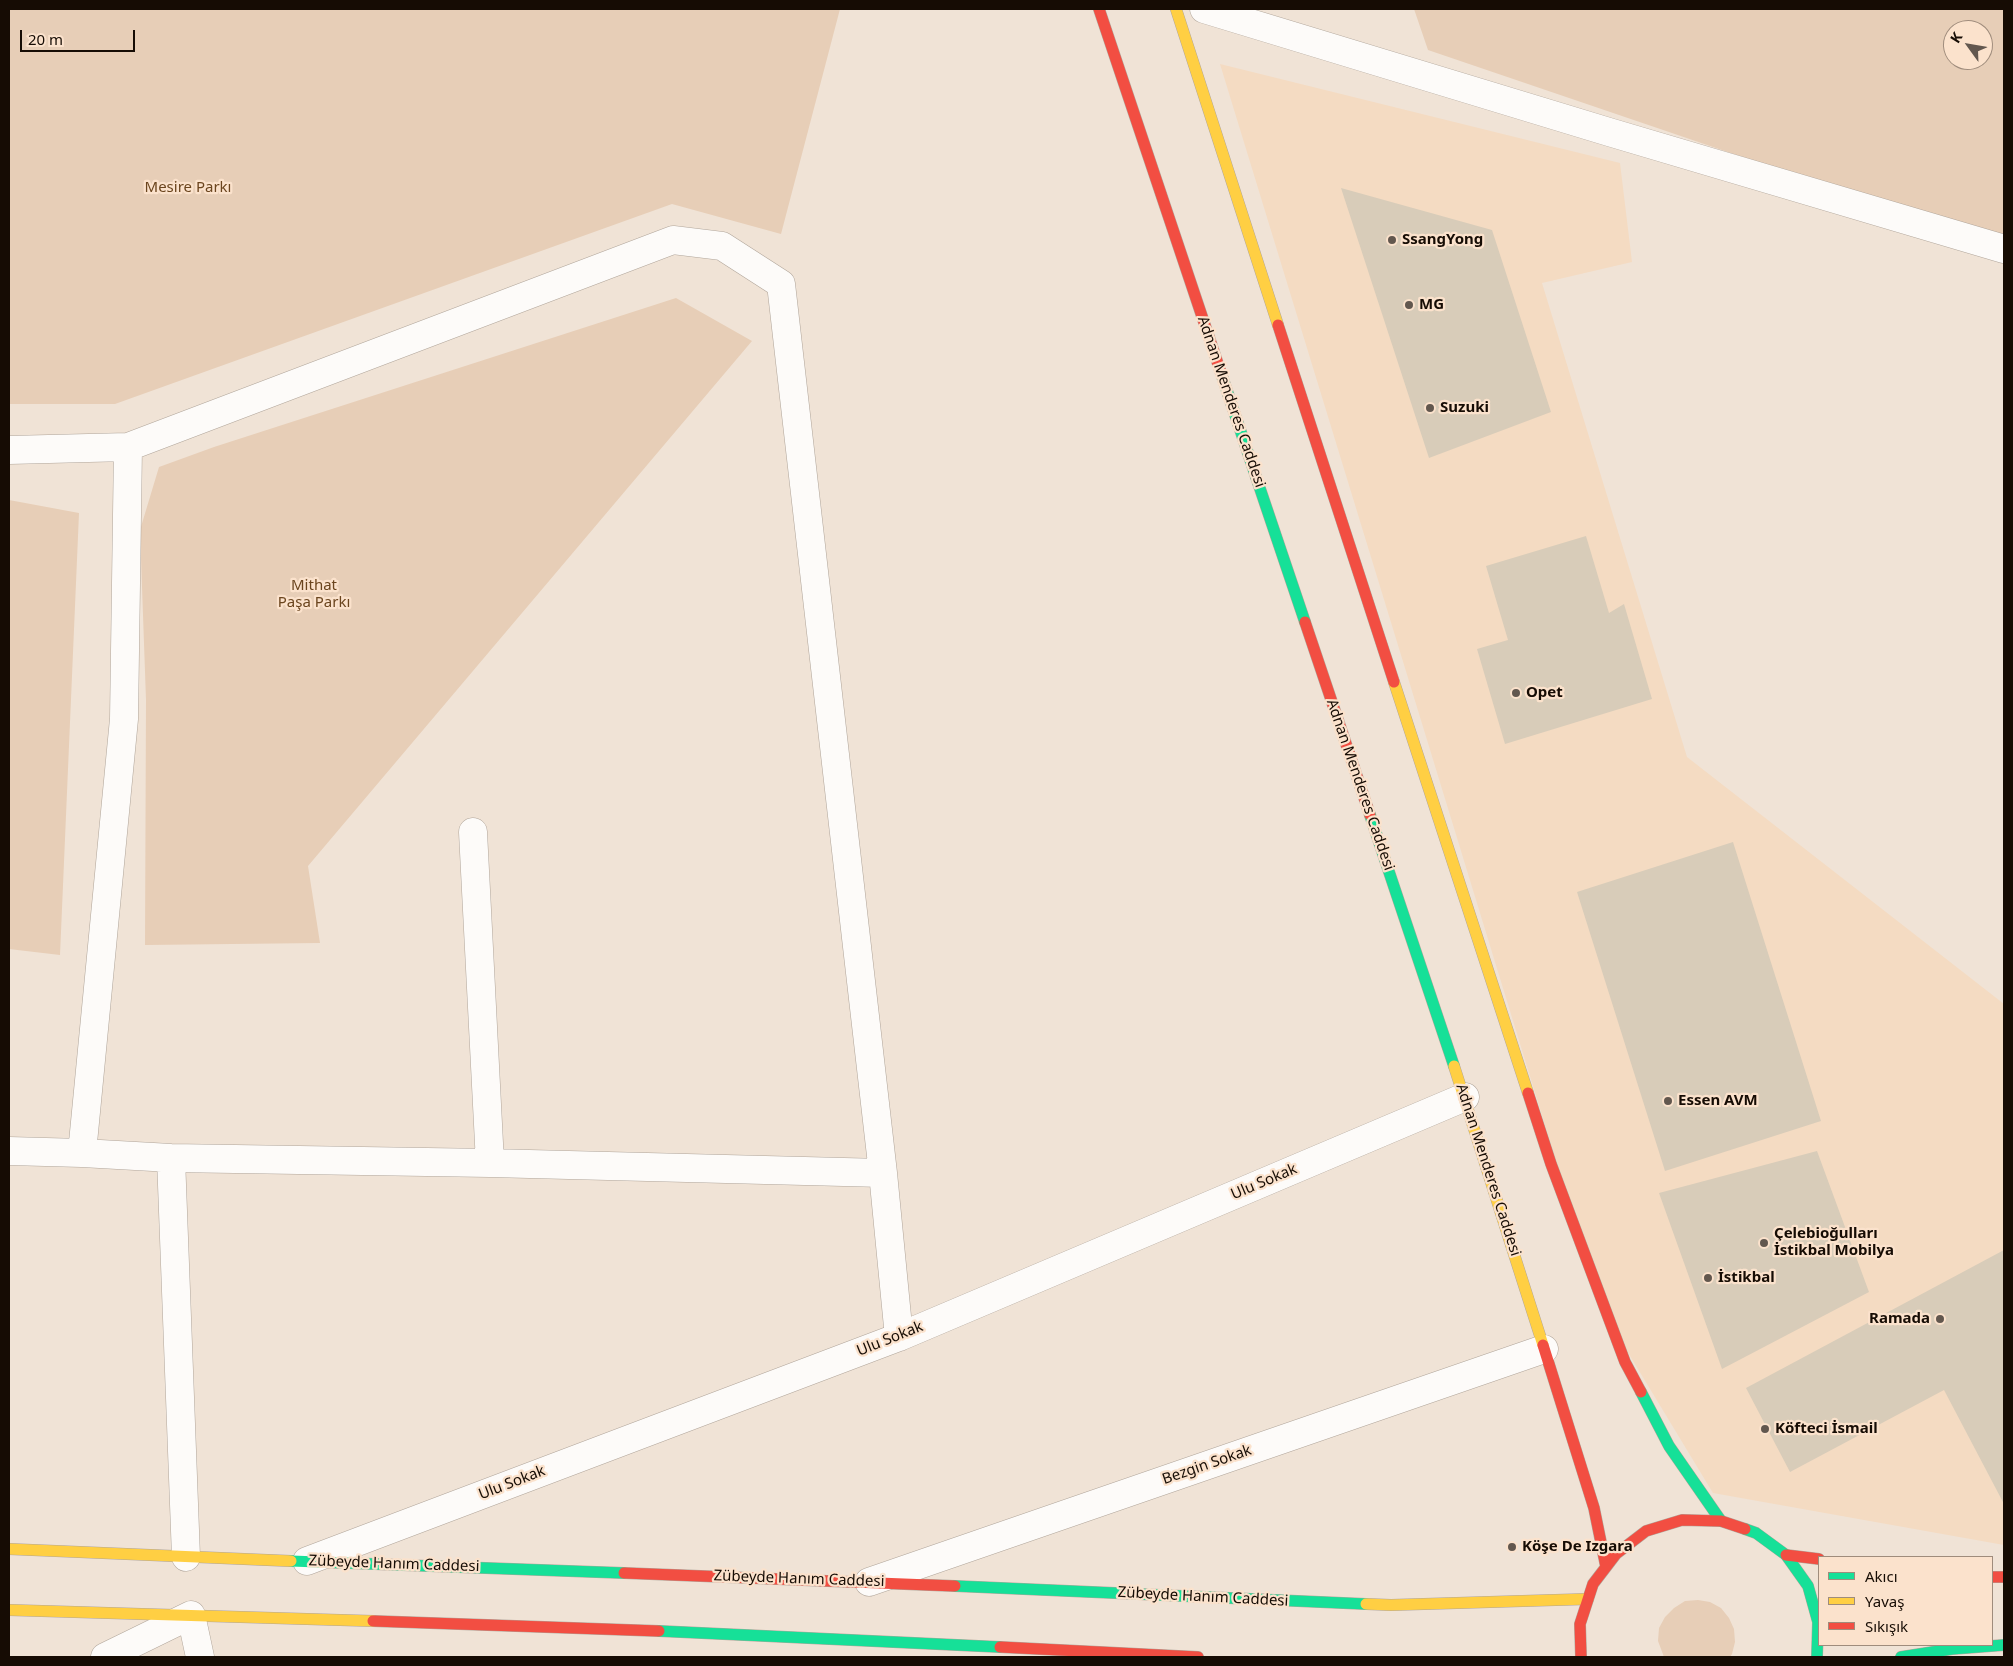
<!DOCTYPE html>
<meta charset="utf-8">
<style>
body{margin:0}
#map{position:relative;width:2013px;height:1666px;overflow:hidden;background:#f0e3d6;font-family:"Noto Sans",sans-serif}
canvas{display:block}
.frame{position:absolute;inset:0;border:10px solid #160c04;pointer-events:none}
.legend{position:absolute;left:1818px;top:1556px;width:175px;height:90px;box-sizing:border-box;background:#fbe2cc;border:1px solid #9f8c7c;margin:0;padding:6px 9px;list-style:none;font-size:15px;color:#160c04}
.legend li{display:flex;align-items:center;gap:10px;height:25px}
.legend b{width:25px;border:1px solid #9f8c7c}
.north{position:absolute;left:1943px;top:20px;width:50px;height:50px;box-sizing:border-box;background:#fbe2cc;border:1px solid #9f8c7c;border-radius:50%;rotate:302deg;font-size:14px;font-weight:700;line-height:20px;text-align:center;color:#160c04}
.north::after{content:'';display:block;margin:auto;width:18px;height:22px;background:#62574e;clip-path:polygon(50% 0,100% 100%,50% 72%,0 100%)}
.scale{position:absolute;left:20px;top:30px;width:115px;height:22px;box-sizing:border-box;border:2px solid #160c04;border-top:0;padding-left:6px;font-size:15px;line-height:18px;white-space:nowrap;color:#160c04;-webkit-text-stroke:4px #fbe2cc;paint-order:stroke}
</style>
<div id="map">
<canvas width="2013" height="1666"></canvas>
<div class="frame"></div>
<ul class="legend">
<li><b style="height:6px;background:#16e098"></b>Akıcı</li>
<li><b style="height:6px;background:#ffcf43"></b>Yavaş</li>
<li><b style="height:6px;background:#f24e42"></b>Sıkışık</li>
</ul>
<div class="north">K</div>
<div class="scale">20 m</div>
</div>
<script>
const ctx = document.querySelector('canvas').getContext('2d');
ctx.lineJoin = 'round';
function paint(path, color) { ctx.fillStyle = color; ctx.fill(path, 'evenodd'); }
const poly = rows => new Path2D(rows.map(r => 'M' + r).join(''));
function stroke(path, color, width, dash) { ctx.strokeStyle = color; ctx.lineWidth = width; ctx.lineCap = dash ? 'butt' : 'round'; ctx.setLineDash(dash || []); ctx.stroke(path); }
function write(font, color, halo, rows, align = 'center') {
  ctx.font = font + ' "Noto Sans",sans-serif'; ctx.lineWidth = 4.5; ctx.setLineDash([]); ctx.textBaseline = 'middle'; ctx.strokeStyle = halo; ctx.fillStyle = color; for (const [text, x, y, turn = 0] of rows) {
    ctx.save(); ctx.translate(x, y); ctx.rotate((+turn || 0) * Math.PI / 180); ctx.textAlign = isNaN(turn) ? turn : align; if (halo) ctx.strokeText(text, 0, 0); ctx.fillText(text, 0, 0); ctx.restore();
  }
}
const built = poly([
 [1220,64,1620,163,1632,262,1542,283,1687,757,2004,1004,2004,1545,1713,1493,1601,1308]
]);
const green = poly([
 [9,9,840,9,781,234,672,204,115,404,9,404],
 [1414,9,2004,9,2004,246,1428,50],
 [1953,30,1983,30,1983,60,1953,60],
 [676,298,752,341,308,866,320,943,145,945,146,700,140,530,159,467,214,447],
 [9,500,79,513,60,955,9,949],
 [1698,1600,1710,1602,1721,1608,1729,1618,1734,1629,1735,1642,1732,1654,1730,1657,1664,1657,1658,1641,1659,1628,1665,1617,1674,1608,1685,1601]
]);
const building = poly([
 [1341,188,1492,230,1551,412,1429,458],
 [1586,536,1609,613,1624,604,1652,699,1505,744,1477,649,1508,640,1486,566],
 [1733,842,1821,1121,1665,1171,1577,892],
 [1817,1151,1869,1292,1722,1369,1659,1193],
 [2004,1250,2004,1504,1944,1390,1790,1472,1746,1388]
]);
const street = poly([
 [1204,9,1609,132,2004,249],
 [9,450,128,447],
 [473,832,490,1163],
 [9,1151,82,1153,171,1158,490,1163,883,1173],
 [82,1153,124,719,128,447,673,240,722,246,781,284,883,1173,899,1337],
 [171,1158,186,1557],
 [307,1561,899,1337,1465,1097],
 [869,1582,1544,1349],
 [105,1657,191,1615,200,1657]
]);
const fast = poly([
 [1222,376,1305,622],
 [1370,815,1454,1066],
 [1641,1392,1669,1446,1721,1521],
 [1745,1529,1756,1533,1786,1555,1808,1586,1818,1622,1817,1657],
 [291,1561,624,1573],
 [955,1586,1366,1604],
 [659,1631,1000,1647],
 [1901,1657,1952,1649,2004,1645]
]);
const slow = poly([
 [1176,9,1278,325],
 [1394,682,1528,1093],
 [1454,1066,1543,1345],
 [9,1549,291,1561],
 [1366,1604,1391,1605,1588,1599],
 [9,1610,373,1621]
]);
const jam = poly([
 [1099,9,1222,376],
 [1278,325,1394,682],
 [1305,622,1370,815],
 [1528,1093,1551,1164,1625,1362,1641,1392],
 [1543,1345,1594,1508,1606,1567],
 [1786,1555,1819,1559],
 [624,1573,955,1586],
 [1992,1577,2004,1577],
 [373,1621,659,1631],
 [1000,1647,1198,1657],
 [1581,1657,1580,1624,1593,1584,1616,1554,1646,1531,1682,1520,1721,1521,1745,1529]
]);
const markers = [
 [1392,240,5,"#62574e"],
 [1409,305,5,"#62574e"],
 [1430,408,5,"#62574e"],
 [1516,693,5,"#62574e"],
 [1668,1101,5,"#62574e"],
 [1764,1243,5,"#62574e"],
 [1708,1278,5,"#62574e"],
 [1940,1319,5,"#62574e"],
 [1765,1429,5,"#62574e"],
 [1512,1547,5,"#62574e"]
];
const parkNames = [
 ["Mesire Parkı",188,188],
 ["Mithat",314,586],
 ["Paşa Parkı",314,603]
];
const poiNames = [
 ["SsangYong",1402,240],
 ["MG",1419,305],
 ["Suzuki",1440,408],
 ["Opet",1526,693],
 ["Essen AVM",1678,1101],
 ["Çelebioğulları",1774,1234],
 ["İstikbal Mobilya",1774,1251],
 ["İstikbal",1718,1278],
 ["Ramada",1930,1319,"right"],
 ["Köfteci İsmail",1775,1429],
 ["Köşe De Izgara",1522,1547]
];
const streetNames = [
 ["Adnan Menderes Caddesi",1231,402,71],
 ["Adnan Menderes Caddesi",1360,785,71],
 ["Adnan Menderes Caddesi",1488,1170,72],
 ["Ulu Sokak",1264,1182,-23],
 ["Ulu Sokak",890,1339,-22],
 ["Bezgin Sokak",1207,1465,-19],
 ["Ulu Sokak",512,1483,-21],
 ["Zübeyde Hanım Caddesi",394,1564,2],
 ["Zübeyde Hanım Caddesi",799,1579,2],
 ["Zübeyde Hanım Caddesi",1203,1597,3]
];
paint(built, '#f4dbc2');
paint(green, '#e7ceb7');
paint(building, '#d8ccb9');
stroke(street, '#b0a59a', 29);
stroke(fast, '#b0a59a', 12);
stroke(slow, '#b0a59a', 12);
stroke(jam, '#b0a59a', 12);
stroke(street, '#fdfbf9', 28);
stroke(fast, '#16e098', 11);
stroke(slow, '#ffcf43', 11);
stroke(jam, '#f24e42', 11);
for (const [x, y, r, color] of markers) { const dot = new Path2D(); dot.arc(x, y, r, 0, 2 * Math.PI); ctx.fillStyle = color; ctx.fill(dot); stroke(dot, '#fbe2cc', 2); }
write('15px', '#6b451e', '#fbe2cc', parkNames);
write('bold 15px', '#160c04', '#fbe2cc', poiNames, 'left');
write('15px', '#160c04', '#fbe2cc', streetNames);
</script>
